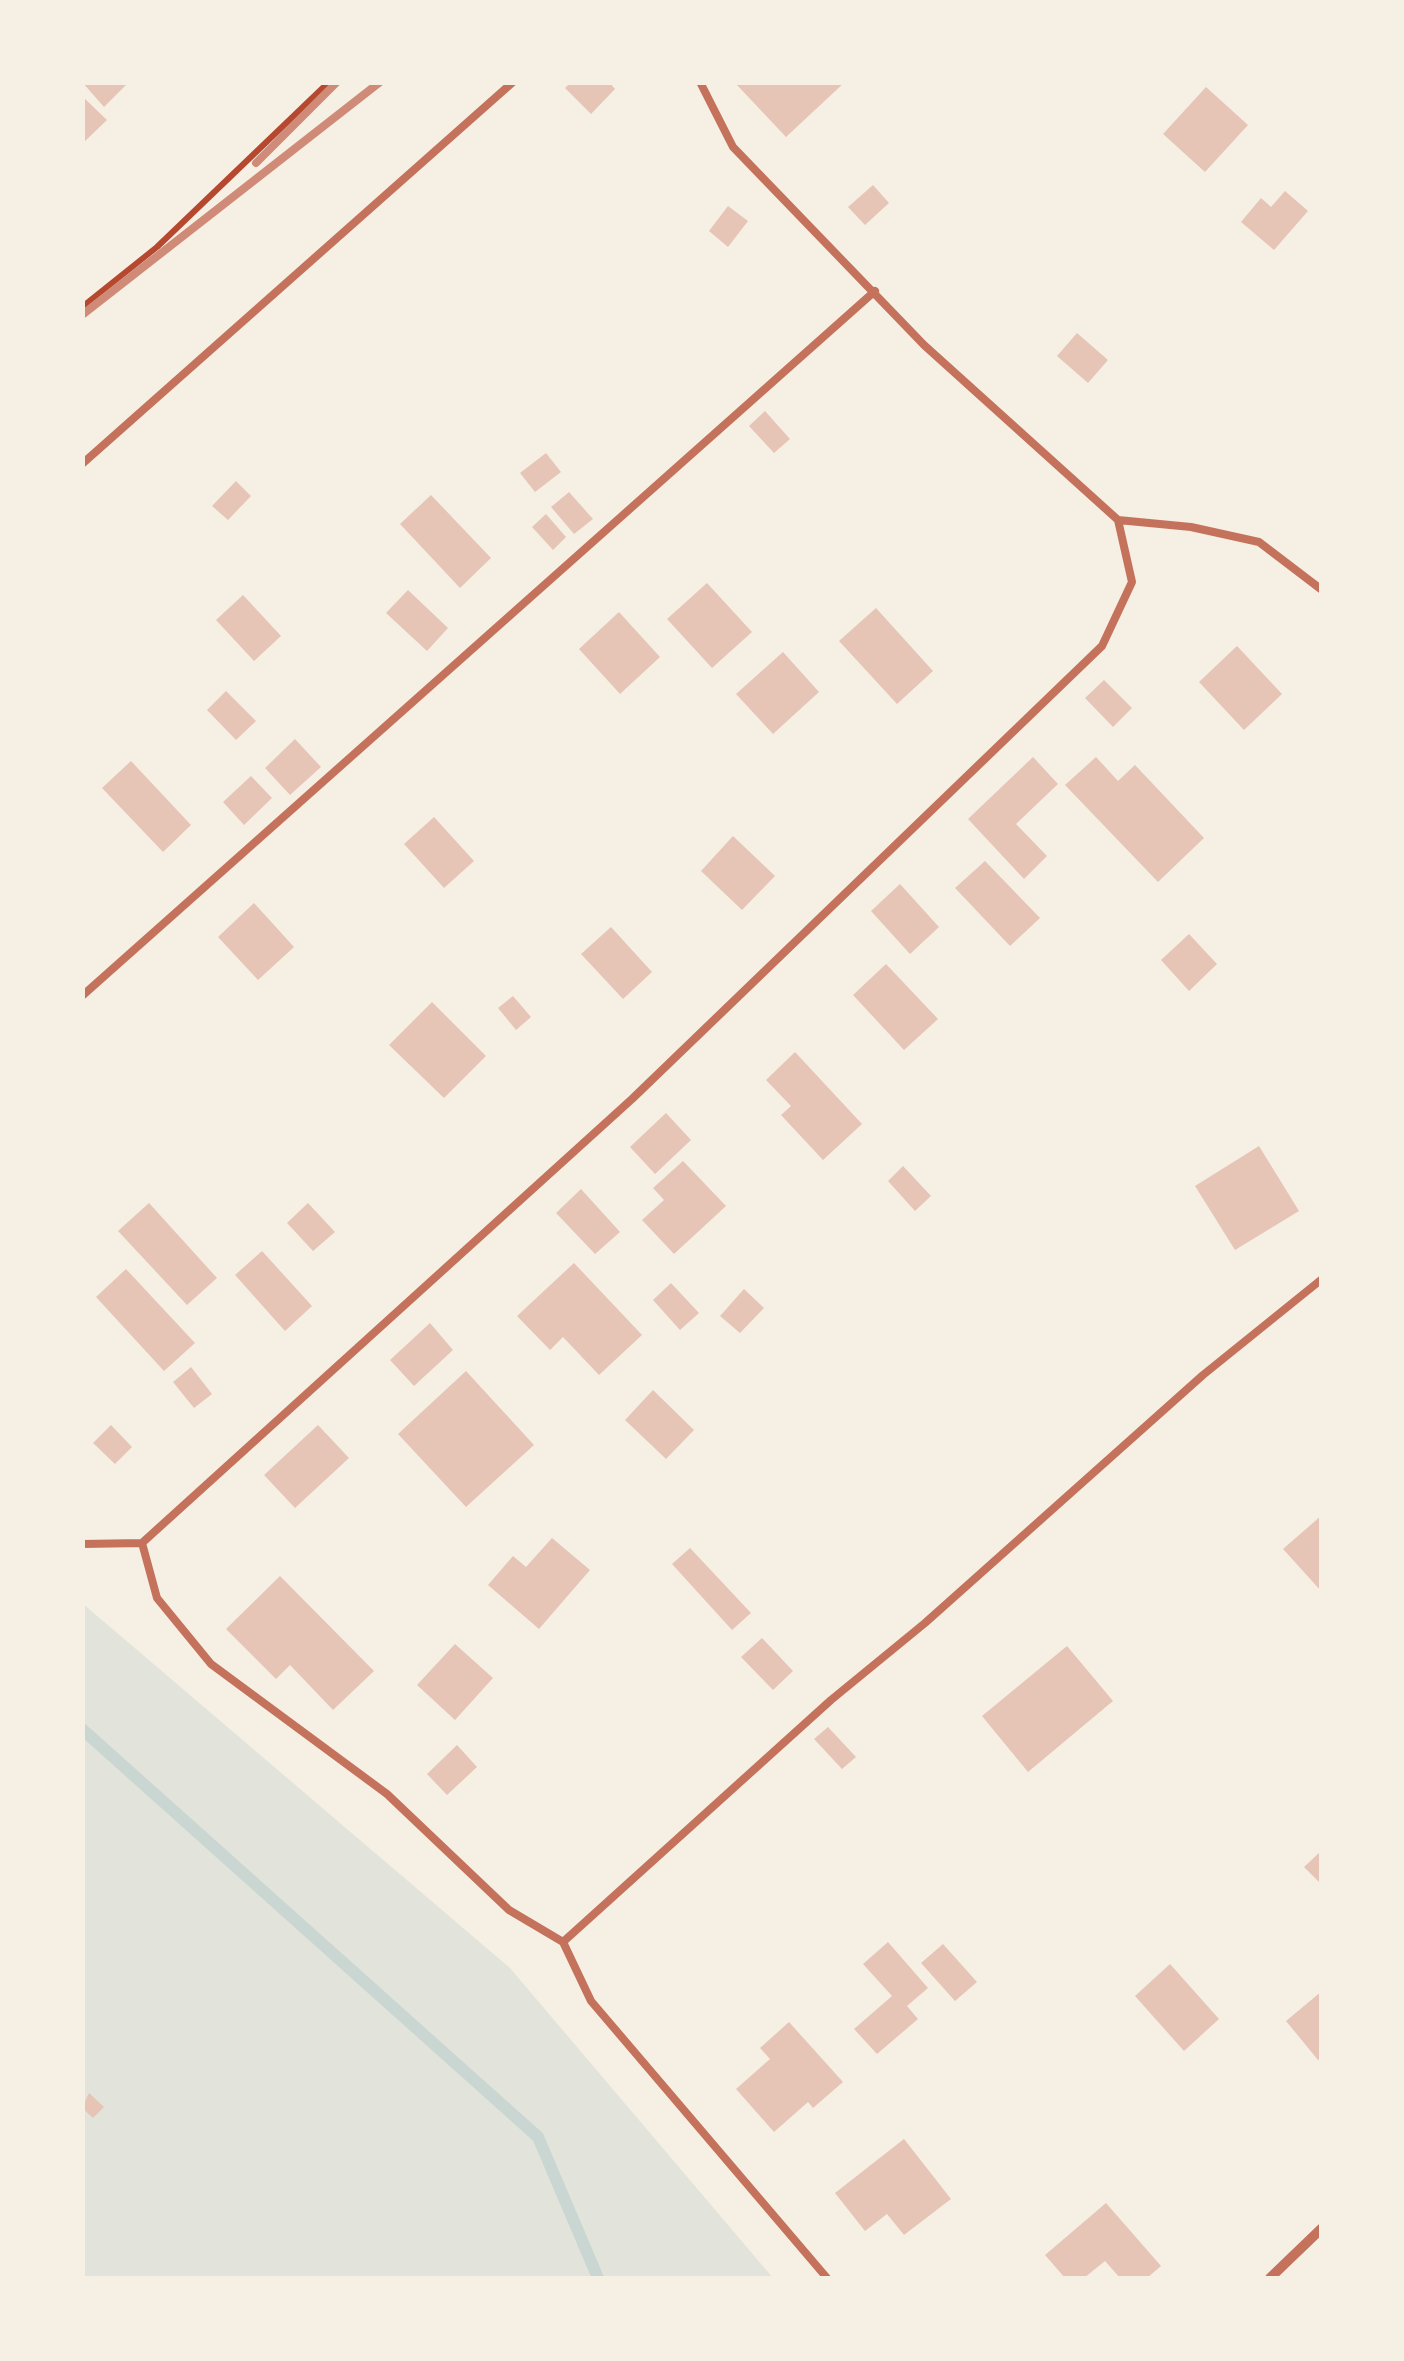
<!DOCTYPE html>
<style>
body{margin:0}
#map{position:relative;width:1404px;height:2361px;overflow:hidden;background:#f6efe4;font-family:Raleway,sans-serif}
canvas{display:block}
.frame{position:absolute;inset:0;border:85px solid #f6efe4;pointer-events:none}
</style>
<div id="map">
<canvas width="1404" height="2361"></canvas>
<div class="frame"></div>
</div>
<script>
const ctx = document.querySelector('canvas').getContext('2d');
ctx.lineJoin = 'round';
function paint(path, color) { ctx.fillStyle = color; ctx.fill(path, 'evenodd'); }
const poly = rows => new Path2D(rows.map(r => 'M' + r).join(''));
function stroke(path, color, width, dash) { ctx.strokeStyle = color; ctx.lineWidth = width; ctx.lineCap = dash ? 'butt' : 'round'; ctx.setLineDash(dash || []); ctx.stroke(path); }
const green = poly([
 [82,1603,510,1968,773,2278,83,2278]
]);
const stream = poly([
 [82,1729,538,2137,598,2278]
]);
const building = poly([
 [82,82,124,82,126,85,104,107],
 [571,82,609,82,615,89,591,114,565,88],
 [740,82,845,82,786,137,737,85],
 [1206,87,1248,125,1205,172,1163,134],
 [82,96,107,120,82,144],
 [873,185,889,203,865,225,848,207],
 [1285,191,1308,211,1274,250,1241,222,1261,198,1271,207],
 [728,206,748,221,728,247,709,231],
 [1077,333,1108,360,1088,383,1057,356],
 [765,411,790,439,774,453,749,426],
 [546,453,561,472,535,492,520,473],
 [236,481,251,496,228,520,212,506],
 [569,492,593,519,574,534,551,507],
 [431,495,491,558,460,588,400,524],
 [546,514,566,537,553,550,532,527],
 [707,583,752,632,712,668,667,619],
 [408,590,448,628,427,651,386,613],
 [243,595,281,636,254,661,216,620],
 [876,608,933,671,897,704,839,641],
 [619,612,660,657,620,694,579,649],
 [1237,646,1282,694,1244,730,1199,682],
 [783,652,819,692,773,734,736,694],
 [1104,680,1132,708,1113,727,1085,698],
 [226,691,256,721,236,740,207,710],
 [295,739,321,767,290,795,265,768],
 [1033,757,1058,784,1016,824,1047,856,1024,879,968,819],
 [1096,757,1118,781,1135,765,1204,838,1158,882,1065,785],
 [131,761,191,825,163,852,102,788],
 [251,776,272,798,244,825,223,802],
 [434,817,474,861,444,888,404,844],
 [733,836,775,876,742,910,701,871],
 [985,861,1040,918,1010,946,955,888],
 [900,884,939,927,910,954,871,911],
 [254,903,294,947,258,980,218,937],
 [611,927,652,972,623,999,581,954],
 [1189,934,1217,964,1189,991,1161,960],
 [886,964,938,1019,904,1050,853,995],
 [513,996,531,1017,516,1030,498,1008],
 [432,1002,486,1056,444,1098,389,1045],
 [795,1052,862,1124,823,1160,781,1115,791,1106,766,1080],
 [666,1113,691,1140,655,1174,630,1147],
 [1259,1146,1299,1211,1235,1250,1195,1186],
 [683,1161,726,1206,674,1254,642,1220,664,1200,653,1188],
 [903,1166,931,1196,915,1211,888,1181],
 [581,1189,620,1232,595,1254,556,1213],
 [149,1203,217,1278,187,1305,118,1231],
 [308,1203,335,1232,313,1251,287,1223],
 [262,1251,312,1306,285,1331,235,1275],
 [574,1263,642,1335,599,1375,563,1337,550,1350,517,1316],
 [126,1269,195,1343,164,1371,96,1297],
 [671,1283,699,1313,680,1330,653,1300],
 [744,1289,764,1308,740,1333,720,1316],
 [430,1323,453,1350,414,1386,390,1360],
 [191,1367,212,1394,194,1408,173,1382],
 [466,1371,534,1445,466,1507,398,1434],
 [653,1390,694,1430,666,1459,625,1420],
 [111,1425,132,1447,115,1464,93,1443],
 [318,1425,349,1458,295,1508,264,1475],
 [1322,1515,1322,1592,1283,1549],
 [552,1538,590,1570,539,1629,488,1585,513,1556,526,1567],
 [690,1548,751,1613,732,1630,672,1564],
 [280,1576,374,1671,333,1710,290,1665,276,1679,226,1629],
 [762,1638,793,1671,773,1690,741,1657],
 [455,1644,493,1678,455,1720,417,1685],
 [1067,1646,1113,1701,1028,1772,982,1716],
 [828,1727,856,1757,842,1769,814,1739],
 [457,1745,477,1767,447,1795,427,1774],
 [1322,1850,1322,1885,1304,1867],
 [888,1942,928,1988,907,2006,918,2019,877,2054,854,2029,892,1996,863,1964],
 [943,1944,977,1982,955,2001,921,1963],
 [1170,1964,1219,2019,1184,2051,1135,1996],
 [1322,1991,1322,2057,1318,2060,1286,2021],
 [789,2022,843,2082,813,2108,808,2102,774,2132,736,2089,770,2059,760,2048],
 [89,2093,104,2107,93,2118,82,2108],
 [904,2139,951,2199,904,2235,887,2214,865,2231,835,2193],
 [1106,2203,1161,2266,1147,2278,1120,2278,1105,2261,1084,2278,1065,2278,1045,2255]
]);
const path = poly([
 [82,307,157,247,329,82]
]);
const service = poly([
 [700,82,733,147,924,345,1118,520,1191,527,1259,542,1322,590],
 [82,464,513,82],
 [82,996,875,291],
 [142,1543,157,1598,211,1664,387,1794,509,1910,563,1942,831,1700,925,1623,1203,1375,1322,1279],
 [82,1544,142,1543,632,1099,1102,646,1132,582,1118,520],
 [563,1942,591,2001,827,2278]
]);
const minor = poly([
 [1270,2278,1322,2228]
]);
const rail = poly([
 [256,163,337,82],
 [82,315,380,82]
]);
paint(green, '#e2e4dc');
stroke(stream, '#c9d6d2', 12);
paint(building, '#e6c5b7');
stroke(path, '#b5482f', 6);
stroke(service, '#c5725c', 8);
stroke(minor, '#c5725c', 10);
stroke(rail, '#cf8b77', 8);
</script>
